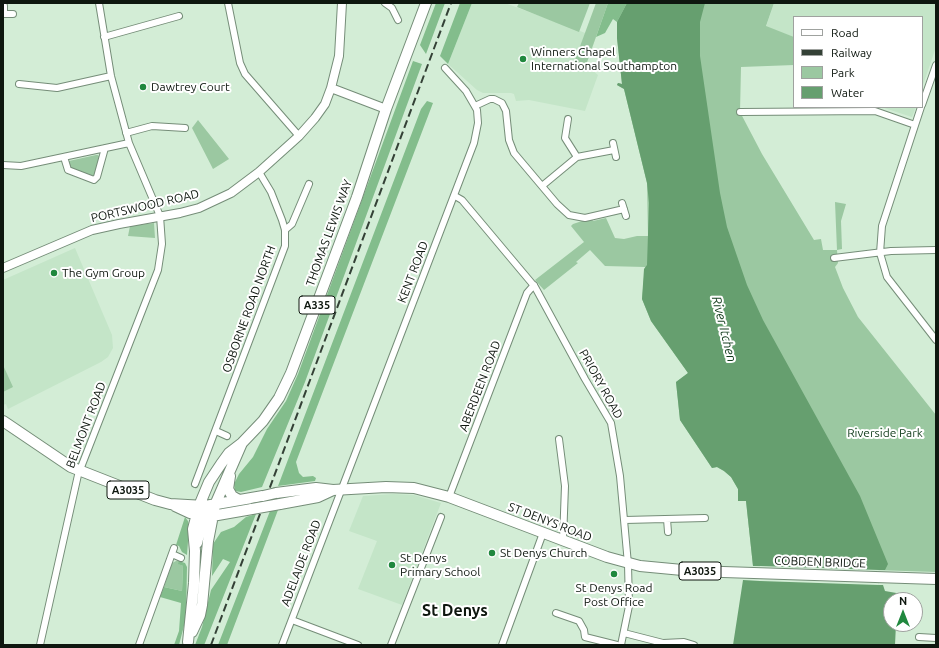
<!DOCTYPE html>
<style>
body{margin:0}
#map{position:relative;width:939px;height:648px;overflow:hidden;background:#d3edd6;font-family:Ubuntu,sans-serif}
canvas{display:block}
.frame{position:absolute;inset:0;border:4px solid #0e170f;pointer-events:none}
.legend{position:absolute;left:793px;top:16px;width:130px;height:92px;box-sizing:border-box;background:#fff;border:1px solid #9fa29f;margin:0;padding:5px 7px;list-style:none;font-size:12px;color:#0e170f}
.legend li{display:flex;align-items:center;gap:8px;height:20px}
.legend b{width:20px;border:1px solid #9fa29f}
.north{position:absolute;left:883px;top:592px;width:40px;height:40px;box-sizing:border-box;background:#fff;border:1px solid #9fa29f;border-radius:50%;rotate:0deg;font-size:11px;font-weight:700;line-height:16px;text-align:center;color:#0e170f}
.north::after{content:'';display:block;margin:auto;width:14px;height:18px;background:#20883e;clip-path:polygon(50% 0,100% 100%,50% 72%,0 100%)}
</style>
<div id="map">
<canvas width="939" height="648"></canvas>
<div class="frame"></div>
<ul class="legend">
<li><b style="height:5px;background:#fff"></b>Road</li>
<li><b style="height:5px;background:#344136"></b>Railway</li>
<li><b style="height:11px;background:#9bc8a1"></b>Park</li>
<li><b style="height:11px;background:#669f6f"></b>Water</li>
</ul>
<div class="north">N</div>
</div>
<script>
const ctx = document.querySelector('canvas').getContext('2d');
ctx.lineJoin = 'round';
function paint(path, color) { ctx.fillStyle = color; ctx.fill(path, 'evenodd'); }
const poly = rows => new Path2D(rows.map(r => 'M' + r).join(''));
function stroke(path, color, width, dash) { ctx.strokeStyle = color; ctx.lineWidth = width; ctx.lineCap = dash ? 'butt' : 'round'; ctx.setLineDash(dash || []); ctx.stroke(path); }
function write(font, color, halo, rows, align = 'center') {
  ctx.font = font + ' Ubuntu,sans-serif'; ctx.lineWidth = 4; ctx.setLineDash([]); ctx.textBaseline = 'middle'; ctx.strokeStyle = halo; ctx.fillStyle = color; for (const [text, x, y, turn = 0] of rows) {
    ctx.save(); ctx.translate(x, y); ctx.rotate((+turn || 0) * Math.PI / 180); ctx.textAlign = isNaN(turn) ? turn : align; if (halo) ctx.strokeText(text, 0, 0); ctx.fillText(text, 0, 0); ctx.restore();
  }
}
const built = poly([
 [472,3,505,3,596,37,586,65,598,75,585,111,529,100,516,101,514,94,511,93,483,93,477,90,448,64],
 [774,3,936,3,936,47,922,88,922,17,794,17,794,37,766,27],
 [881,107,916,107,912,117],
 [75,248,112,335,113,348,108,357,101,362,8,409,6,404,3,405,3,280],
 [393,494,414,495,441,503,402,605,358,589,377,541,349,531,363,496]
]);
const green = poly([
 [519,3,590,3,579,32,517,7],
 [596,3,608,3,586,65,578,66,576,65,575,60],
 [627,3,774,3,766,26,794,37,794,65,741,67,740,112,762,154,814,240,821,239,823,250,837,250,835,202,846,204,841,221,842,249,837,250,838,263,835,267,843,288,858,317,936,415,936,572,753,566,746,501,738,501,738,489,731,477,724,471,717,467,712,468,680,420,676,382,688,373,651,321,642,299,645,267,605,266,590,250,576,262,578,263,544,290,535,280,584,242,571,226,573,224,591,218,593,221,606,218,615,238,624,239,637,236,648,236,647,183,624,89,617,85,618,83,622,84,617,38,617,22],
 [198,120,229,159,213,169,192,128],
 [96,155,98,155,100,158,94,175,89,176,72,170,68,164,69,161],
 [154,223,155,238,128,236,130,226],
 [3,365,13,387,3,392],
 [176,561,179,561,179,564,183,566,182,591,164,587,172,563]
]);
const forest = poly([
 [436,3,445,3,426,54,420,45],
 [460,3,472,3,448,64,440,56],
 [608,3,627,3,617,22,613,19,605,33,596,37],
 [413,61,422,64,305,382,262,487,241,492,235,491,234,484,239,474,253,457,267,429,286,401,298,374],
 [427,101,433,103,296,462,299,473,303,477,313,476,316,478,315,481,278,486,421,109],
 [278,510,227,645,218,645,270,511],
 [256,514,205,643,204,645,195,645,202,627,211,590,230,562,223,559,212,576,213,544,221,532,234,527,246,517],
 [185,517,188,521,189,528,187,555,182,552,179,546,176,545],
 [179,561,185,563,187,567,186,618,179,645,174,645,179,631,181,603,160,597,164,587,182,591,183,566,178,564]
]);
const water = poly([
 [627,3,705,3,700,22,700,56,720,193,727,227,747,285,763,320,860,496,888,564,885,570,879,570,878,585,883,585,885,591,902,594,908,598,908,600,891,600,891,624,896,624,895,645,733,645,743,580,760,581,760,566,753,566,746,501,738,501,738,489,731,477,724,471,717,467,712,468,680,420,676,382,688,373,651,321,642,299,644,269,647,265,649,203,647,183,624,89,617,85,618,83,622,84,617,38,617,22]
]);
const pier = poly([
 [760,566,879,570,878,585,760,581]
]);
const minor = poly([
 [228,3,240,63,245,74,299,136],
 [385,3,392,8,398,20],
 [4,6,4,14],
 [3,14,13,14],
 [104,37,179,16],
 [19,84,57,88,111,76],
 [922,105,936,65],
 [475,106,490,99,494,99,502,103,506,111,509,140,514,153,557,204,569,215,585,218,624,209],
 [921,107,882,226,880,253,887,277,936,340],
 [740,112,875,111,915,125],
 [568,119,565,138,577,157],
 [126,133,152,126,185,128],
 [613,143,616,157],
 [64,157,68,170,94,180,97,177,105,148],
 [3,165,21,166,129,143],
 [542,186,577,157,614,150],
 [455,196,462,200,535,287,585,379,611,423,620,476,628,564,629,606,621,645],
 [622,203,626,216],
 [285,230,292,224,309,184],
 [834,258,891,251,936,250],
 [216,431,227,436],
 [559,439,565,486,563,540],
 [195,484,285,246,285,230,282,220,271,192,259,172],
 [449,497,527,293,534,285],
 [667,519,668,532],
 [625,520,705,518],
 [172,554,181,558],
 [556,613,579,621,584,630,585,637,617,645],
 [292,620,358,645],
 [624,633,663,643,684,642,694,645],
 [919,637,936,638],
 [40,645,78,475,158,270,162,244,160,216,129,143,111,76,99,3],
 [139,645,174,548],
 [282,645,474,143,478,123,477,110,466,91,445,68],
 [391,645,441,517],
 [502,645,543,533]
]);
const tertiary = poly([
 [331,88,386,109],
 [3,268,92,230,119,224,180,213,199,208,231,193,259,172,299,136,315,118,325,104,331,88,339,56,342,3]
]);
const primary = poly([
 [3,421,71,467,155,500,170,504,205,506,263,496],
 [230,476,228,489,232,496,239,500],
 [276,493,316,488,333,490,386,487,414,488,449,497,607,557,640,566,693,571,936,579],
 [280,504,318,497,333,490],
 [175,506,190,513,212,516,252,509],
 [197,543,204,515,208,510],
 [192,632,200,615,202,605,208,541,215,505,242,443],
 [188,642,194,583,195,551,193,529,199,506,209,482,221,464,229,453,242,443,263,421,279,398,291,373,357,197,386,109,426,3]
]);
const rail = poly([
 [211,645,451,3]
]);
const primaryBridge = poly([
 [263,496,276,493],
 [252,509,280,504]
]);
const markers = [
 [523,59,4,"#20883e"],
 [143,87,4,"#20883e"],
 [54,273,4,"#20883e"],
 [492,553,4,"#20883e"],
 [392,565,4,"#20883e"],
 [614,574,4,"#20883e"]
];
const shields = [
 [317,305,36],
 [128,490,42],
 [700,571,42]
];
const shieldNames = [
 ["A335",317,305],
 ["A3035",128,490],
 ["A3035",700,571]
];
const poiNames = [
 ["Winners Chapel",531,52],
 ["International Southampton",531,66],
 ["Dawtrey Court",151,87],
 ["The Gym Group",62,273],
 ["St Denys Church",500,553],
 ["St Denys",400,558],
 ["Primary School",400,572],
 ["St Denys Road",614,588,"center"],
 ["Post Office",614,602,"center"]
];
const streetNames = [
 ["PORTSWOOD ROAD",145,206,-13],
 ["THOMAS LEWIS WAY",329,233,-70],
 ["KENT ROAD",413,272,-69],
 ["OSBORNE ROAD NORTH",249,309,-70],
 ["PRIORY ROAD",601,384,61],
 ["ABERDEEN ROAD",480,386,-69],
 ["BELMONT ROAD",86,425,-69],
 ["ST DENYS ROAD",550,522,21],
 ["COBDEN BRIDGE",820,562,2],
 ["ADELAIDE ROAD",301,563,-69]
];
const parkNames = [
 ["Riverside Park",885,433]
];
const waterNames = [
 ["River Itchen",724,329,76]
];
const districtNames = [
 ["St Denys",455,611]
];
paint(built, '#c4e5c8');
paint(green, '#9bc8a1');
paint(forest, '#83bd8c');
paint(water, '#669f6f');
paint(pier, '#d3edd6');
stroke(minor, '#758d78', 8);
stroke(tertiary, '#758d78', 10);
stroke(primary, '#758d78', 12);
stroke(minor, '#fff', 6);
stroke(tertiary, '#fff', 8);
stroke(primary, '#fff', 10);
stroke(rail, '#344136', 2, [8, 4]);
stroke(primaryBridge, '#758d78', 12, []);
stroke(primaryBridge, '#fff', 10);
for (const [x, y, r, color] of markers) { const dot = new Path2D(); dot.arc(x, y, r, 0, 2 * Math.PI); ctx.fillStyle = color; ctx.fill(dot); stroke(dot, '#fff', 1.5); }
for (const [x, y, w] of shields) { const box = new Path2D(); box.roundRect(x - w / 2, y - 9, w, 18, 3); ctx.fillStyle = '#fff'; ctx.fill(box); stroke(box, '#0e170f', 1); }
write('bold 11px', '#0e170f', null, shieldNames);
write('12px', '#0e170f', '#fff', poiNames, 'left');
write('12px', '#0e170f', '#fff', streetNames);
write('12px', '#123d1c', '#fff', parkNames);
write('italic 13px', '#133d1d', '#fff', waterNames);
write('bold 16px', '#0e170f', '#fff', districtNames);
</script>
